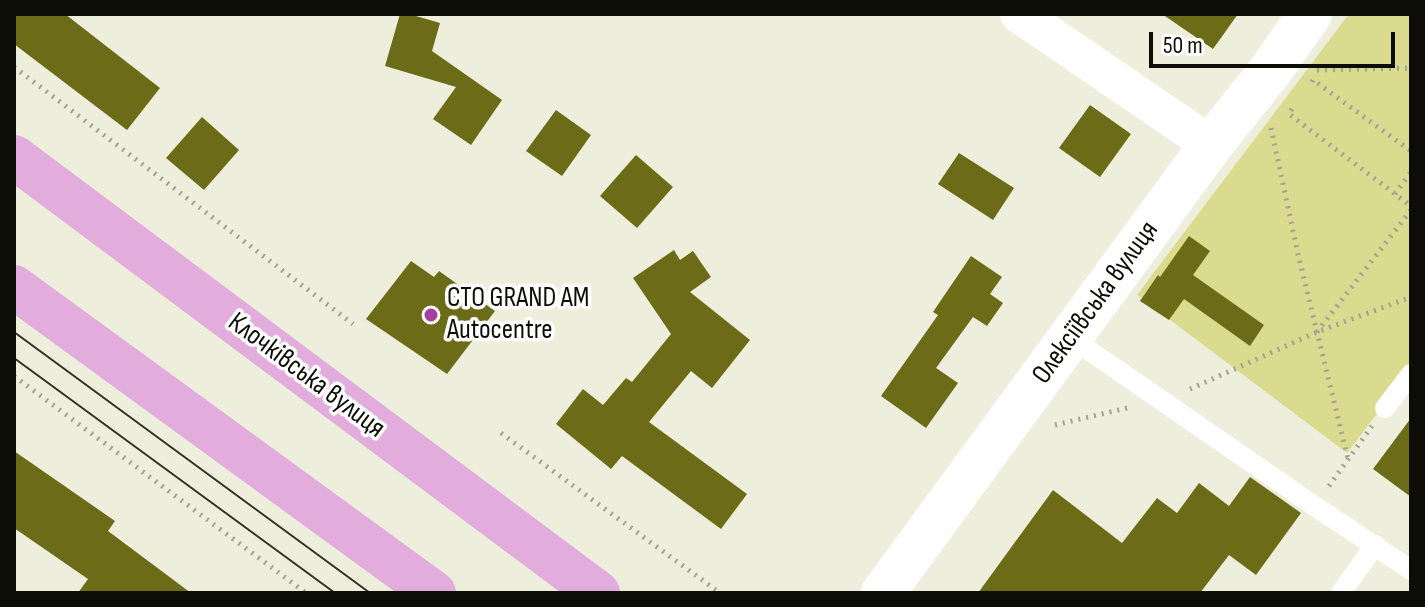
<!DOCTYPE html>
<meta charset="utf-8">
<style>
body{margin:0}
#map{position:relative;width:1425px;height:607px;overflow:hidden;background:#eed;font-family:"Sofia Sans Condensed",sans-serif}
canvas{display:block}
.frame{position:absolute;inset:0;border:16px solid #0d0d07;pointer-events:none}
.scale{position:absolute;left:1149px;top:32px;width:246px;height:36px;box-sizing:border-box;border:4px solid #0d0d07;border-top:0;padding-left:10px;font-size:24px;line-height:28px;white-space:nowrap;color:#0d0d07;-webkit-text-stroke:6px #fff;paint-order:stroke}
</style>
<div id="map">
<canvas width="1425" height="607"></canvas>
<div class="frame"></div>
<div class="scale">50 m</div>
</div>
<script>
const ctx = document.querySelector('canvas').getContext('2d');
ctx.lineJoin = 'round';
function paint(path, color) { ctx.fillStyle = color; ctx.fill(path, 'evenodd'); }
const poly = rows => new Path2D(rows.map(r => 'M' + r).join(''));
function stroke(path, color, width, dash) { ctx.strokeStyle = color; ctx.lineWidth = width; ctx.lineCap = dash ? 'butt' : 'round'; ctx.setLineDash(dash || []); ctx.stroke(path); }
function write(font, color, halo, rows, align = 'center') {
  ctx.font = font + ' "Sofia Sans Condensed",sans-serif'; ctx.lineWidth = 7; ctx.setLineDash([]); ctx.textBaseline = 'middle'; ctx.strokeStyle = halo; ctx.fillStyle = color; for (const [text, x, y, turn = 0] of rows) {
    ctx.save(); ctx.translate(x, y); ctx.rotate((+turn || 0) * Math.PI / 180); ctx.textAlign = isNaN(turn) ? turn : align; if (halo) ctx.strokeText(text, 0, 0); ctx.fillText(text, 0, 0); ctx.restore();
  }
}
const green = poly([
 [1349,14,1411,14,1411,369,1347,453,1137,295]
]);
const building = poly([
 [14,14,65,14,160,88,127,130,14,44],
 [400,14,409,14,440,23,432,51,502,100,471,145,433,119,456,87,385,66],
 [1162,14,1238,14,1213,49],
 [1090,105,1131,134,1100,177,1059,148],
 [556,110,591,135,562,176,526,151],
 [202,117,239,150,204,190,166,158],
 [959,153,1014,188,993,220,938,184],
 [636,155,673,187,637,228,600,196],
 [1189,236,1210,251,1193,275,1264,325,1250,346,1184,299,1169,320,1140,301,1158,275,1160,277],
 [674,250,680,260,693,251,711,277,690,292,750,340,712,388,691,371,649,422,747,494,721,529,622,456,611,469,556,424,583,389,603,405,626,378,632,382,671,334,633,278],
 [971,256,1002,277,990,294,1003,303,987,326,973,317,936,368,958,383,926,428,881,396,938,315,933,312],
 [411,261,434,277,439,271,495,311,447,374,366,319],
 [1411,418,1411,497,1373,469],
 [14,451,115,521,108,531,191,593,78,593,88,579,14,528],
 [1250,477,1301,513,1256,575,1229,555,1200,593,978,593,1053,490,1122,543,1157,498,1177,513,1199,483,1229,506]
]);
const path = poly([
 [14,67,353,324],
 [1317,70,1411,68],
 [1312,82,1313,80,1411,151],
 [1292,109,1289,114,1411,206],
 [1271,128,1298,254,1348,459],
 [1395,194,1411,172],
 [1317,332,1411,210],
 [14,376,306,593],
 [1190,389,1317,332,1411,297],
 [1055,425,1127,408],
 [501,433,720,593],
 [1329,486,1372,426]
]);
const service = poly([
 [1071,338,1316,507,1411,570],
 [1385,408,1411,374],
 [1341,593,1375,545]
]);
const minor = poly([
 [1019,14,1211,145]
]);
const tertiary = poly([
 [883,593,1211,145,1270,71,1310,14]
]);
const primary = poly([
 [14,157,598,593],
 [14,287,434,593]
]);
const tram = poly([
 [14,332,370,593],
 [14,358,335,593]
]);
const markers = [
 [431,315,8,"#a83e9f"]
];
const poiNames = [
 ["СТО GRAND AM",447,299],
 ["Autocentre",447,331]
];
const streetNames = [
 ["Олексіївська вулиця",1096,303,-54],
 ["Клочківська вулиця",306,376,37]
];
paint(green, '#dadb8e');
paint(building, '#6c6b17');
stroke(path, '#a2a295', 5, [2, 6]);
stroke(service, '#fff', 20);
stroke(minor, '#fff', 38);
stroke(tertiary, '#fff', 44);
stroke(primary, '#e2addc', 44);
stroke(tram, '#313129', 2);
for (const [x, y, r, color] of markers) { const dot = new Path2D(); dot.arc(x, y, r, 0, 2 * Math.PI); ctx.fillStyle = color; ctx.fill(dot); stroke(dot, '#fff', 3); }
write('28px', '#0d0d07', '#fff', poiNames, 'left');
write('28px', '#0d0d07', '#fff', streetNames);
</script>
